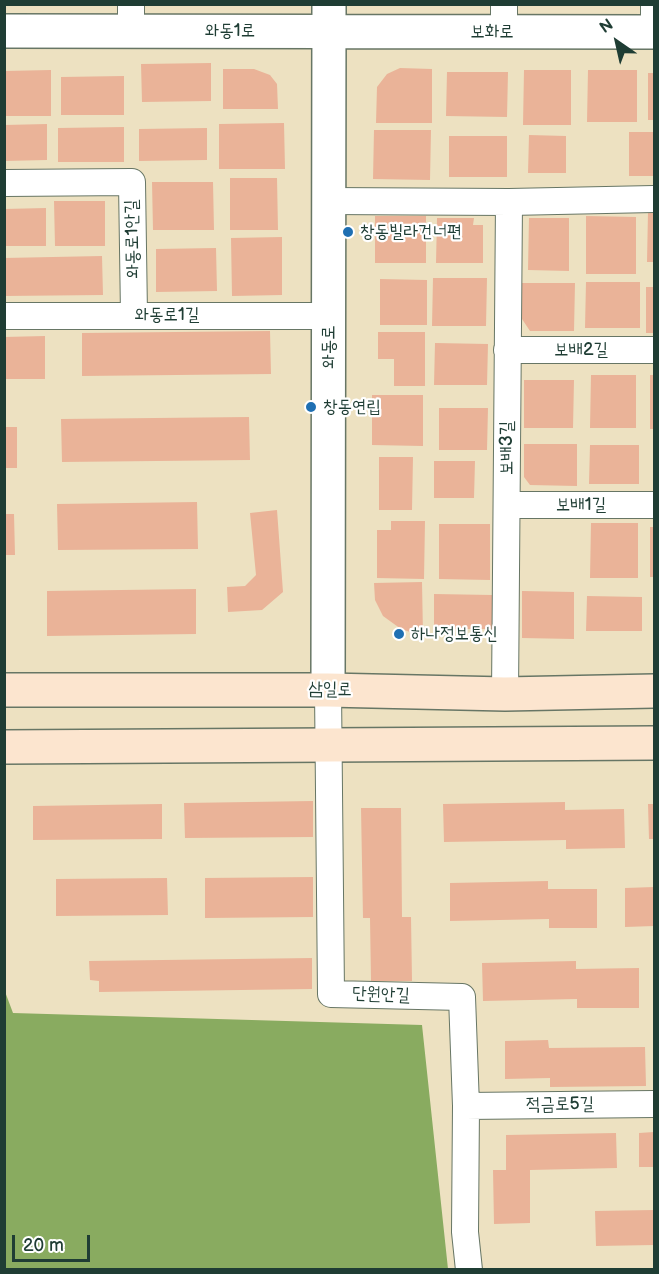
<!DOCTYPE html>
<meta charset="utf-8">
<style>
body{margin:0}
#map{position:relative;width:659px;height:1274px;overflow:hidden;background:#ede1c1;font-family:"Balsamiq Sans",sans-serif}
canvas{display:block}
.frame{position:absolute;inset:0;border:6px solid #1f3d34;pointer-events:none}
.north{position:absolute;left:587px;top:12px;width:60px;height:60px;-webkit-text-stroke:4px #fff;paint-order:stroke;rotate:326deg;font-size:16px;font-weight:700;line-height:24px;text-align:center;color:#1f3d34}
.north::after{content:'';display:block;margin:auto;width:21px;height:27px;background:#1f3d34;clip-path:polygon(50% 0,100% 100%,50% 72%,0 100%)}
.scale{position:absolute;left:12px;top:1235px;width:78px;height:27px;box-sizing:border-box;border:3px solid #1f3d34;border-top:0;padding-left:8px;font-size:18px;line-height:21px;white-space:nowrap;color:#1f3d34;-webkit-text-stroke:4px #fff;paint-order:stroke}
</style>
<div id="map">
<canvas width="659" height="1274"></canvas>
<div class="frame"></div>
<div class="north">N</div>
<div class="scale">20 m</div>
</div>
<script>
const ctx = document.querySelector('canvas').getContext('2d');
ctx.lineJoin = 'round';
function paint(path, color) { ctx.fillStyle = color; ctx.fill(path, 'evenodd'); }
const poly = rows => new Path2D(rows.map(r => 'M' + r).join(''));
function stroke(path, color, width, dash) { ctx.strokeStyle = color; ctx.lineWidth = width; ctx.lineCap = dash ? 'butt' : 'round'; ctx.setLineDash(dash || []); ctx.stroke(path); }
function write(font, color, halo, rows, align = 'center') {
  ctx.font = font + ' "Balsamiq Sans","Poor Story",sans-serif'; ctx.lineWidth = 4.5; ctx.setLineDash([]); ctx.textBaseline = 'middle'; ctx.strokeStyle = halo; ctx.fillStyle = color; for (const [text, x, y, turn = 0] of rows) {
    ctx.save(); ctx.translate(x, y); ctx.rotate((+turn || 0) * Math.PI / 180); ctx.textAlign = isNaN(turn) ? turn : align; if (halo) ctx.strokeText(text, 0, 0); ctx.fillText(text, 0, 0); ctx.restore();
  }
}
const forest = poly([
 [4,989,13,1013,422,1025,448,1269,5,1269]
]);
const building = poly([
 [211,63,211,101,142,102,141,64],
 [400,68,432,69,432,123,376,123,377,87,387,74],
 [223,69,254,69,270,75,277,84,278,109,223,109],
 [51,70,51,116,4,116,4,71],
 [524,70,571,70,571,125,523,125],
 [588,70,637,70,637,122,587,122],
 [447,72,508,72,507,117,446,116],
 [648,73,654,73,654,120,648,120],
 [124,76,124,115,61,115,61,77],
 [284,123,285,169,219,169,219,124],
 [47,124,47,160,4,161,4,125],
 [124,127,124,162,58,162,58,128],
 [207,128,207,160,139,161,139,129],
 [374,130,431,130,430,180,373,179],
 [629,132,654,132,654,176,629,176],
 [529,135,566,136,566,173,528,173],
 [449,136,507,136,507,177,449,177],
 [230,178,277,178,278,230,230,230],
 [152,182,213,182,214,230,153,230],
 [54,201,105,201,105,246,55,246],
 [46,208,46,246,4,246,4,209],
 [648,212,654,212,654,262,647,262],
 [375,216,426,216,426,263,375,263],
 [586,216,636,217,636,274,586,274],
 [437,218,474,218,473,225,483,225,483,263,436,263],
 [529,218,569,218,569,271,528,270],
 [282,237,282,295,232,296,231,238],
 [216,248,217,291,156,292,156,249],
 [102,256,103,295,4,296,4,258],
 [433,278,487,278,486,326,432,326],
 [380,279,427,280,427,325,380,325],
 [586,282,640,282,640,328,585,328],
 [522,283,575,283,574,331,530,331,522,319],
 [646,287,654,287,654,333,646,333],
 [270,331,271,374,82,376,82,333],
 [378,332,425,332,425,386,394,386,394,359,378,359],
 [45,336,45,379,4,379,4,337],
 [435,343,488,344,487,385,434,385],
 [591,375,636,375,636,428,590,428],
 [650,375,654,375,654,429,650,429],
 [524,380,574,380,573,428,524,428],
 [372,395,423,395,423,446,372,445],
 [439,408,488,408,487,450,439,450],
 [249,417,250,460,62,462,61,419],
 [5,427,17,427,17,468,5,468],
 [524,444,577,444,577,486,530,485,524,477],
 [590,445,639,445,639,484,589,484],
 [379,457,413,457,412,510,379,510],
 [434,461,475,461,474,498,434,498],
 [197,502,198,549,58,550,57,504],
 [277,510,283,592,262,610,228,612,227,587,245,586,256,575,250,513],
 [4,514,14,514,15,555,4,555],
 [391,521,425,521,424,579,377,578,377,530,391,530],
 [591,523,638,523,638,578,590,578],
 [439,524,490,524,490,580,439,579],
 [650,527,654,527,654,577,650,577],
 [422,582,423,635,419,635,401,629,383,616,375,600,374,583],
 [196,589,196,634,47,636,47,591],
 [522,591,574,592,574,639,522,638],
 [434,594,492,595,492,629,434,629],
 [587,596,642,597,642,631,586,631],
 [313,801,313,837,185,838,184,803],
 [565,802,565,810,624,809,625,848,566,849,566,840,444,842,443,804],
 [162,804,162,839,33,840,33,806],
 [648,804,654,804,654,839,649,839],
 [361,808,401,808,402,917,411,917,412,981,371,981,370,918,363,918],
 [313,877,313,917,205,918,205,878],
 [167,878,168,915,56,916,56,879],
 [548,881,548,889,597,889,597,928,549,928,549,919,450,921,450,883],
 [654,887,654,926,625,927,625,888],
 [312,958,312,989,99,992,99,981,90,980,89,961],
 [576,961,576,969,639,968,639,1008,577,1008,577,999,483,1001,482,963],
 [548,1040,549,1048,645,1047,646,1086,550,1087,550,1078,505,1079,505,1041],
 [654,1132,654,1167,639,1167,639,1133],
 [616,1133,617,1168,530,1170,530,1223,494,1224,493,1170,506,1170,506,1135],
 [654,1210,654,1245,596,1246,595,1211]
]);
const minor = poly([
 [131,4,131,31],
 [504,4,504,33],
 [654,32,654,5],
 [4,183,132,182,134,315],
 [328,201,509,202,654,199],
 [4,316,329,316],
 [507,350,654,350],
 [507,505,654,505],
 [328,690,331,994,462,997,466,1106,465,1232,469,1270],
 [505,694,509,202],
 [466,1106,654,1104]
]);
const tertiary = poly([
 [4,31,654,32],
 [328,690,329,4]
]);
const secondary = poly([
 [4,690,328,690,505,694,654,691],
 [4,747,654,743]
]);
const markers = [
 [348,232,6,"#1f6fb2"],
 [311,407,6,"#1f6fb2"],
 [399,634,6,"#1f6fb2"]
];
const streetNames = [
 ["와동1로",230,31],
 ["보화로",492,32],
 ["와동로1안길",133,239,-91],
 ["와동로1길",167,315],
 ["와동로",329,347,-90],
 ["보배2길",581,350],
 ["보배3길",507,448,-90],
 ["보배1길",581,505],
 ["삼일로",330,690,1],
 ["단원안길",381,995,2],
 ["적금로5길",560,1105,-1]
];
const poiNames = [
 ["창동빌라건너편",360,232],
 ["창동연립",323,407],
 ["하나정보통신",411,634]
];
paint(forest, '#89ab60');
paint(building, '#eab398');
stroke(minor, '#677665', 28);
stroke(tertiary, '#677665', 36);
stroke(secondary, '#677665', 36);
stroke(minor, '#fff', 26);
stroke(tertiary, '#fff', 33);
stroke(secondary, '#fce5cf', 33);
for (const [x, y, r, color] of markers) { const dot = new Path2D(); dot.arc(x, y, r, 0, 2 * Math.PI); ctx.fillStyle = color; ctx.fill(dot); stroke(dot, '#fff', 2); }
write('18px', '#1f3d34', '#fff', streetNames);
write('18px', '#1f3d34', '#fff', poiNames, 'left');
</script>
